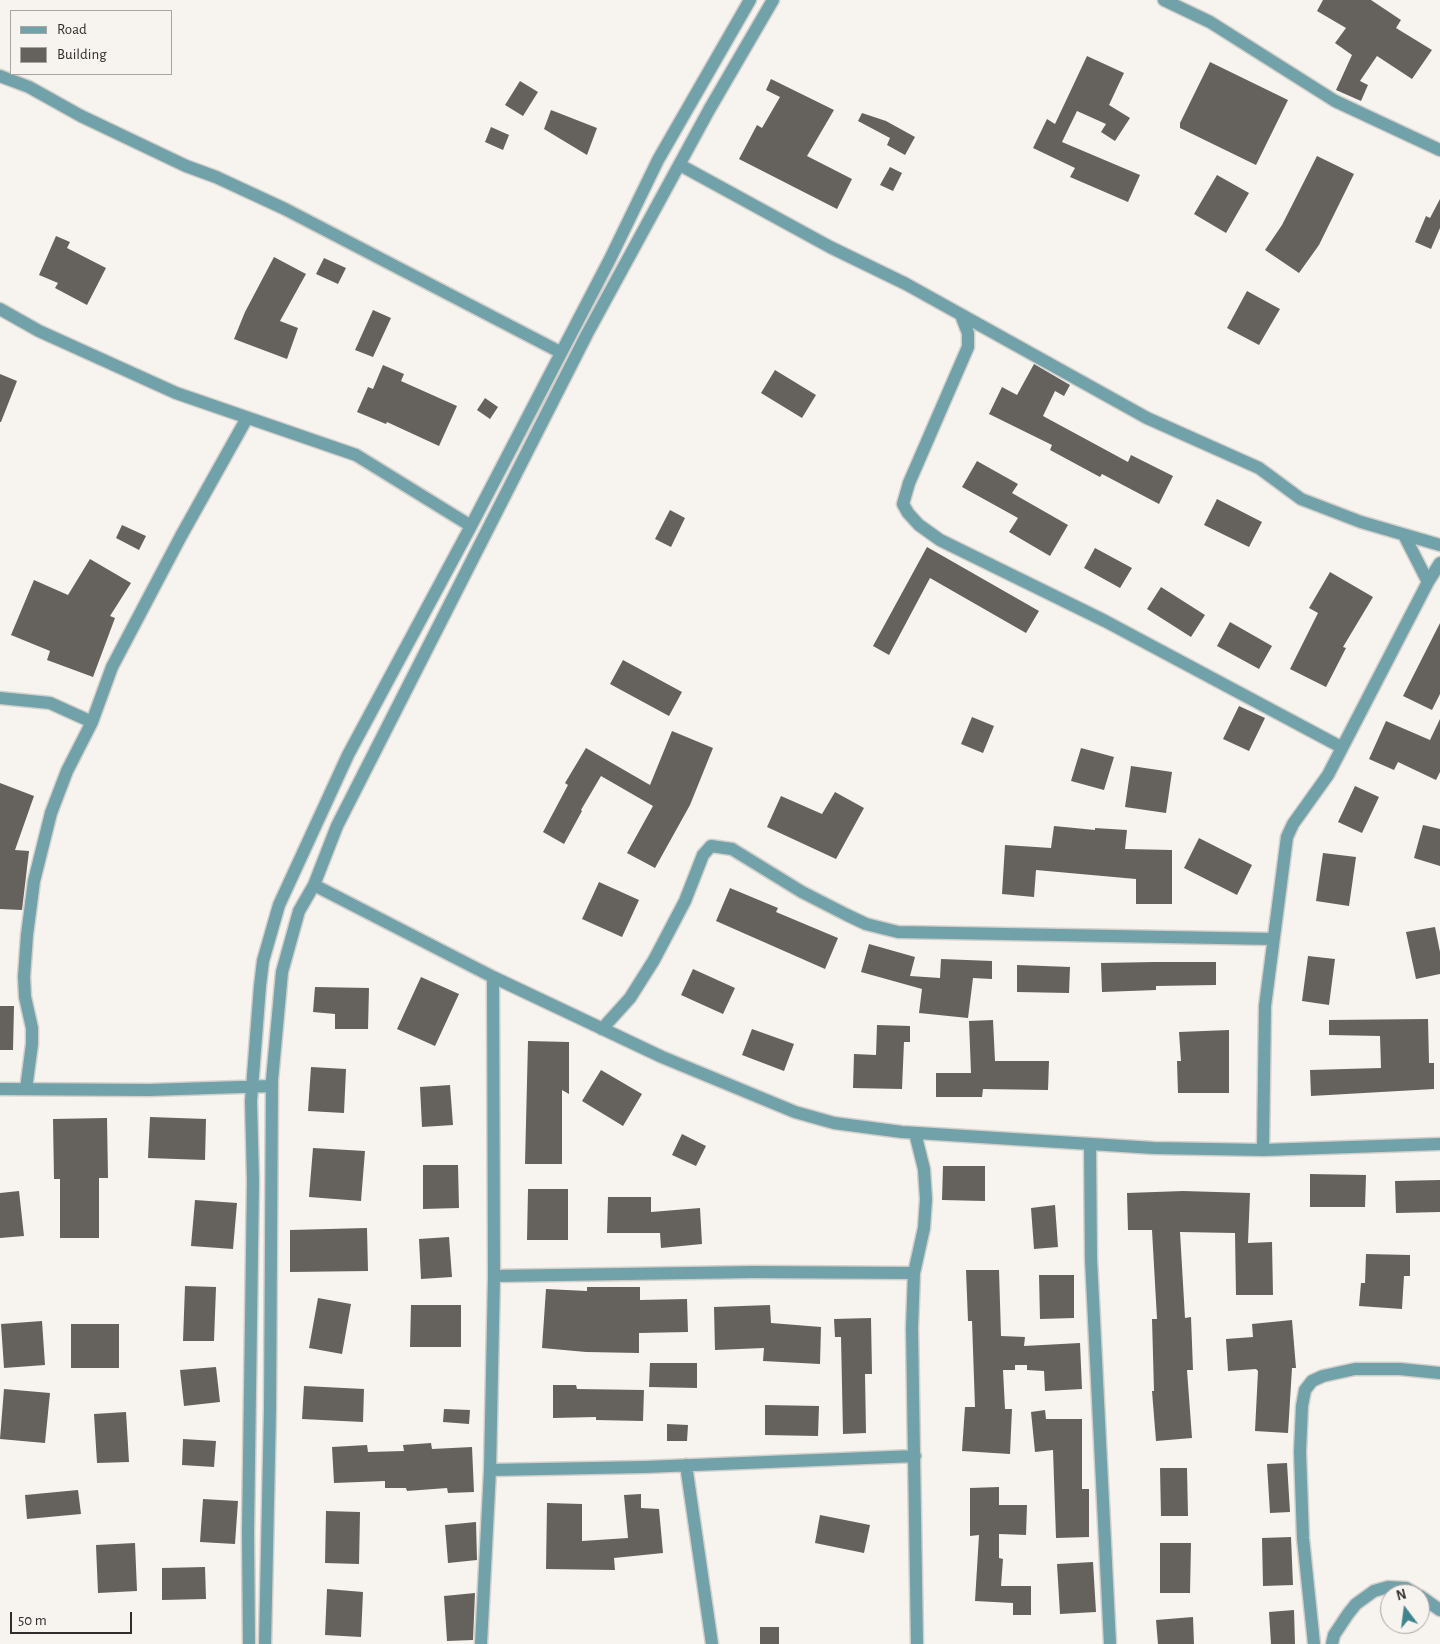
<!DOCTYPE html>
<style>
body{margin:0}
#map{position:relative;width:1440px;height:1644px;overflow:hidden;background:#f7f3ef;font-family:"Alegreya Sans",sans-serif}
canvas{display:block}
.legend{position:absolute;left:10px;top:10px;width:162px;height:65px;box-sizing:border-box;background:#f7f3ef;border:1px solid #a7a4a1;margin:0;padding:6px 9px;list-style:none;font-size:15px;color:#302e2d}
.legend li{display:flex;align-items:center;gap:10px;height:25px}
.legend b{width:25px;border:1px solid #a7a4a1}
.north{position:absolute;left:1380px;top:1584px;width:50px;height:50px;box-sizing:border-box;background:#f7f3ef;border:1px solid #a7a4a1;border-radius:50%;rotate:345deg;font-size:14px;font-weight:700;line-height:20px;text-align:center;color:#302e2d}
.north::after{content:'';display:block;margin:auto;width:18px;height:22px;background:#3f8590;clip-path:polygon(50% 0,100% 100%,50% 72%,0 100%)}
.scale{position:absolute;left:10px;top:1612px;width:122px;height:22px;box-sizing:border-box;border:2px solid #302e2d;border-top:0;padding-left:6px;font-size:15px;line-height:18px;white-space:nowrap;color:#302e2d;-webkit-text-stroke:4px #f7f3ef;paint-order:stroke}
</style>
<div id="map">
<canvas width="1440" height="1644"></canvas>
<ul class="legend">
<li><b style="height:6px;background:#71a1a9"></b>Road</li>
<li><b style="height:14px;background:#65625e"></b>Building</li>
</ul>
<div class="north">N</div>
<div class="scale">50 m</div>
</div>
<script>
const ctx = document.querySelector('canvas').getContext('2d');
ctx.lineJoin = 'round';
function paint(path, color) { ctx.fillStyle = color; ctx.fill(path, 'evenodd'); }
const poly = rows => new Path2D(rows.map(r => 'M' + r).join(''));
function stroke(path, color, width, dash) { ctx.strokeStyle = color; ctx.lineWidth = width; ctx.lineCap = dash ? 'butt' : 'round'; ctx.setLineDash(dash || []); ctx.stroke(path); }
const building = poly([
 [1323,0,1371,0,1401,20,1396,28,1432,50,1412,79,1377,56,1360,81,1368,85,1361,101,1336,90,1352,55,1335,43,1346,28,1317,11],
 [1087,56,1124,73,1109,105,1130,118,1115,141,1101,132,1106,124,1077,111,1062,142,1140,175,1128,202,1070,177,1075,168,1033,148,1047,119,1055,124],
 [1210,62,1288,100,1256,165,1180,128,1180,123],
 [771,79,834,110,807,156,852,179,837,209,739,159,757,125,762,128,780,97,766,90],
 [520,81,538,92,523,116,505,105],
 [551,110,597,128,587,155,544,129],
 [862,113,886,121,915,137,905,155,887,145,890,138,858,121],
 [491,127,509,135,503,150,485,142],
 [1317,156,1354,174,1319,245,1299,273,1265,250,1282,225],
 [890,167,902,173,893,191,880,185],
 [1217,175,1249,193,1226,233,1194,214],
 [1440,199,1440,228,1431,249,1415,242,1426,216,1430,218],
 [56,236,70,242,67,248,106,268,87,305,55,288,58,283,39,275],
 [274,257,306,274,280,321,298,328,287,359,234,339,245,312],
 [324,258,346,268,338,284,316,274],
 [1247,291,1280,309,1259,345,1227,328],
 [373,310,391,318,373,357,355,350],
 [1034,364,1070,385,1064,396,1055,391,1043,416,1128,462,1131,455,1173,476,1159,504,1102,474,1100,477,1050,450,1052,445,989,414,1002,387,1017,395],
 [383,365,404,374,401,381,457,406,439,446,387,422,386,424,357,412,368,387,373,389],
 [775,370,816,395,802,418,761,393],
 [0,374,17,381,1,422,0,422],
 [485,398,498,407,490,419,477,410],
 [977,461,1018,484,1012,493,1068,525,1050,556,1009,532,1018,518,962,487],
 [1217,499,1262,522,1249,547,1204,525],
 [670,510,685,518,671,547,655,539],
 [122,525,146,536,139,550,116,538],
 [927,547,1039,611,1026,633,930,578,889,655,873,646],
 [1095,548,1132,568,1120,588,1084,568],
 [90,559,131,583,110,616,115,618,93,677,47,660,50,651,11,635,34,580,68,595],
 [1330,572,1373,597,1343,647,1346,648,1326,687,1290,669,1318,613,1309,608],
 [1161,587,1205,615,1191,637,1147,609],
 [1230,622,1272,646,1259,669,1217,646],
 [1440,623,1440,694,1432,710,1403,696],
 [623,660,682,692,669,716,610,684],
 [1239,706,1265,718,1249,751,1223,739],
 [972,717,994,726,983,753,961,744],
 [1440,719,1440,772,1436,780,1398,762,1394,770,1369,759,1386,721,1430,740],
 [672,731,713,748,690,805,655,868,627,853,653,806,601,776,581,810,582,811,564,844,543,832,568,785,565,783,586,748,650,785],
 [1081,748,1114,757,1104,790,1071,781],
 [1131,766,1172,772,1166,813,1125,807],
 [0,783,34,796,15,850,29,851,22,910,0,909],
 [1355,786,1379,797,1362,833,1338,822],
 [835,792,864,808,836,859,767,827,781,796,822,814],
 [1423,825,1440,829,1440,866,1414,858],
 [1054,826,1095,830,1095,828,1127,830,1125,849,1172,850,1172,904,1136,904,1136,879,1036,870,1034,897,1002,894,1005,845,1051,848],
 [1199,838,1252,865,1237,895,1184,868],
 [1323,853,1356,857,1349,906,1316,901],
 [599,882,639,900,622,937,582,919],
 [730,888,778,908,776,912,838,938,825,969,716,921],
 [1435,927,1440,952,1440,974,1416,979,1406,932],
 [869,944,915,957,910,976,940,978,941,959,992,961,992,979,973,978,968,1018,919,1013,922,989,861,972],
 [1308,956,1335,959,1329,1005,1302,1001],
 [1155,962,1216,962,1216,985,1156,986,1156,990,1102,992,1101,963],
 [1017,965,1070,967,1069,993,1017,992],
 [693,969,735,988,723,1014,681,995],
 [421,977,459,994,435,1046,397,1029],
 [315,987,369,988,368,1029,335,1029,335,1014,313,1012],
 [0,1006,14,1006,13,1050,0,1050],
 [1428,1019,1429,1063,1434,1063,1434,1089,1311,1096,1310,1070,1381,1068,1380,1036,1329,1035,1329,1020],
 [993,1020,995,1061,1049,1061,1048,1090,983,1089,982,1097,936,1097,936,1073,971,1073,969,1021],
 [877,1025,910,1026,910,1042,904,1042,902,1089,853,1088,854,1054,876,1055],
 [752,1029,794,1044,784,1071,742,1055],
 [1229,1030,1229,1093,1178,1093,1177,1061,1181,1061,1179,1032],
 [528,1041,569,1042,569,1094,562,1090,562,1164,525,1164],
 [311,1067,346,1069,344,1113,308,1111],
 [601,1070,642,1094,623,1126,582,1101],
 [450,1085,453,1125,422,1127,420,1087],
 [150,1117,206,1119,205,1160,148,1158],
 [107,1118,108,1178,99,1178,99,1238,60,1238,60,1179,54,1179,53,1119],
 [682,1134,706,1146,696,1166,672,1155],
 [313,1148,365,1151,361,1201,309,1197],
 [423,1165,458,1165,459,1208,423,1209],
 [943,1166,985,1166,985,1201,942,1200],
 [1310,1174,1366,1175,1365,1207,1310,1207],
 [1440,1180,1440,1212,1396,1213,1395,1181],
 [528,1189,568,1189,568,1240,527,1240],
 [19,1191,24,1236,0,1238,0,1193],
 [1183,1191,1250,1193,1248,1243,1272,1242,1273,1295,1236,1295,1235,1233,1180,1232,1185,1318,1191,1317,1193,1370,1187,1370,1192,1438,1156,1441,1152,1391,1154,1391,1152,1319,1157,1319,1152,1230,1128,1230,1127,1193],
 [608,1197,651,1197,651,1212,700,1208,702,1244,661,1248,660,1233,607,1233],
 [195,1200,237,1203,233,1249,191,1246],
 [1055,1205,1058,1247,1034,1249,1031,1208],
 [367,1228,368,1271,290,1272,290,1230],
 [449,1237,452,1277,421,1279,419,1239],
 [1366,1254,1410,1255,1410,1276,1404,1276,1402,1309,1359,1306,1361,1283,1365,1283],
 [966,1270,999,1270,1001,1336,1025,1337,1024,1346,1080,1343,1082,1389,1045,1391,1044,1371,1027,1370,1027,1365,1015,1365,1015,1370,1003,1370,1005,1409,1012,1409,1010,1454,962,1451,965,1407,975,1407,972,1321,968,1321],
 [1039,1275,1074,1275,1074,1318,1040,1319],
 [185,1286,216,1287,214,1341,183,1341],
 [587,1287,640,1287,640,1300,687,1299,688,1332,639,1333,639,1353,586,1352,542,1348,546,1289,587,1291],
 [318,1298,351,1304,342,1354,309,1348],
 [411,1305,461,1305,461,1347,410,1347],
 [770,1305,771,1323,821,1327,820,1364,763,1361,764,1348,715,1350,714,1307],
 [871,1318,872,1374,865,1374,866,1433,843,1434,841,1337,835,1337,834,1319],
 [1292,1320,1296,1368,1292,1368,1288,1433,1255,1431,1258,1371,1256,1369,1228,1371,1226,1339,1253,1337,1252,1324],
 [42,1321,45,1365,4,1368,1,1324],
 [71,1324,119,1324,119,1368,71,1368],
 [650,1363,697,1363,697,1388,649,1387],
 [216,1367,220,1402,184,1406,180,1370],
 [553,1385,576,1385,577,1389,644,1390,643,1421,596,1420,596,1417,553,1418],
 [304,1386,364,1389,363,1422,302,1419],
 [4,1389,50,1393,45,1443,0,1439],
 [765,1405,819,1406,818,1436,765,1435],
 [444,1409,470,1410,469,1424,443,1422],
 [1045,1410,1046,1419,1082,1419,1082,1489,1089,1489,1089,1537,1056,1538,1053,1450,1035,1452,1031,1412],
 [126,1412,129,1462,97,1463,94,1414],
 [667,1424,688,1425,687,1441,667,1441],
 [183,1439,216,1441,214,1467,182,1465],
 [431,1443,432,1449,472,1447,474,1492,448,1493,447,1488,407,1491,406,1488,385,1488,385,1481,334,1483,332,1447,367,1445,368,1452,404,1451,403,1445],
 [1287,1463,1290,1512,1270,1513,1267,1464],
 [1160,1468,1187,1468,1188,1516,1161,1516],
 [999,1487,999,1505,1027,1505,1026,1535,999,1534,999,1558,1003,1559,1001,1586,1031,1586,1031,1615,1013,1615,1013,1603,975,1601,979,1535,970,1536,970,1488],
 [78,1490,81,1514,27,1519,25,1495],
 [641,1494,641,1508,659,1509,663,1553,614,1558,615,1570,546,1569,547,1503,582,1504,582,1541,628,1538,624,1495],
 [203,1499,238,1501,235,1544,200,1542],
 [326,1511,360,1512,359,1564,325,1563],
 [820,1515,870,1525,864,1553,815,1543],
 [476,1522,477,1560,448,1563,445,1525],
 [1291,1537,1293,1585,1263,1586,1262,1538],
 [135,1543,137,1591,98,1593,96,1545],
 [1160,1543,1191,1543,1190,1593,1160,1593],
 [1093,1562,1096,1612,1060,1614,1057,1564],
 [205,1567,206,1599,162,1600,162,1568],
 [327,1589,363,1592,361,1637,325,1635],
 [475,1593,473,1640,447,1641,444,1596],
 [1294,1610,1295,1644,1271,1644,1269,1612],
 [1193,1617,1194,1644,1158,1644,1156,1620],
 [760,1627,779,1627,779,1644,760,1644]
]);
const street = poly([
 [1164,0,1210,22,1335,101,1440,150],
 [0,76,29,87,81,116,186,166,216,177,285,209,560,352],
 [680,165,830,247,906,284,1147,418,1259,468,1301,499,1361,522,1440,545],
 [0,309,39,331,176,393,356,455,471,526],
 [961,315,968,333,968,347,909,483,903,504,908,513,919,525,940,540,1105,621,1341,747],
 [1404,535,1428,582],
 [0,698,50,703,92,722],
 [314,885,493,977,662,1057,795,1112,834,1123,902,1132,1154,1148,1263,1150,1440,1144],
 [602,1029,630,998,654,960,685,901,703,855,711,846,732,849,802,892,847,915,866,924,898,932,1273,939],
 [0,1089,149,1090,271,1086],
 [26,1089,32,1044,32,1028,25,997,24,977,27,935,34,881,51,813,67,771,92,722,112,667,181,536,247,418],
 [915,1133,924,1169,926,1199,924,1228,914,1273,912,1328,917,1644],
 [1090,1144,1091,1259,1110,1644],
 [1263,1150,1265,1006,1287,837,1293,824,1328,775,1428,582,1440,563],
 [494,1276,753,1272,914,1273],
 [686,1465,712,1644],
 [490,1470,645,1467,915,1456],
 [1420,1596,1440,1610],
 [249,1644,248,1532,253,1181,251,1101,260,986,263,961,279,905,348,755,471,526,610,259,658,160,750,0],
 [265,1644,270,1409,272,1080,282,972,299,911,314,885,337,826,587,334,709,110,773,0],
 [481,1644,490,1470,494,1276,493,977],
 [1314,1644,1303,1538,1300,1452,1302,1406,1305,1390,1312,1381,1323,1376,1355,1369,1400,1369,1440,1373],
 [1332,1644,1334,1635,1348,1614,1356,1604,1374,1591,1388,1587,1406,1588,1416,1594]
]);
paint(building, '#65625e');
stroke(street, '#d3d0cc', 15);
stroke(street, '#71a1a9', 12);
</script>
